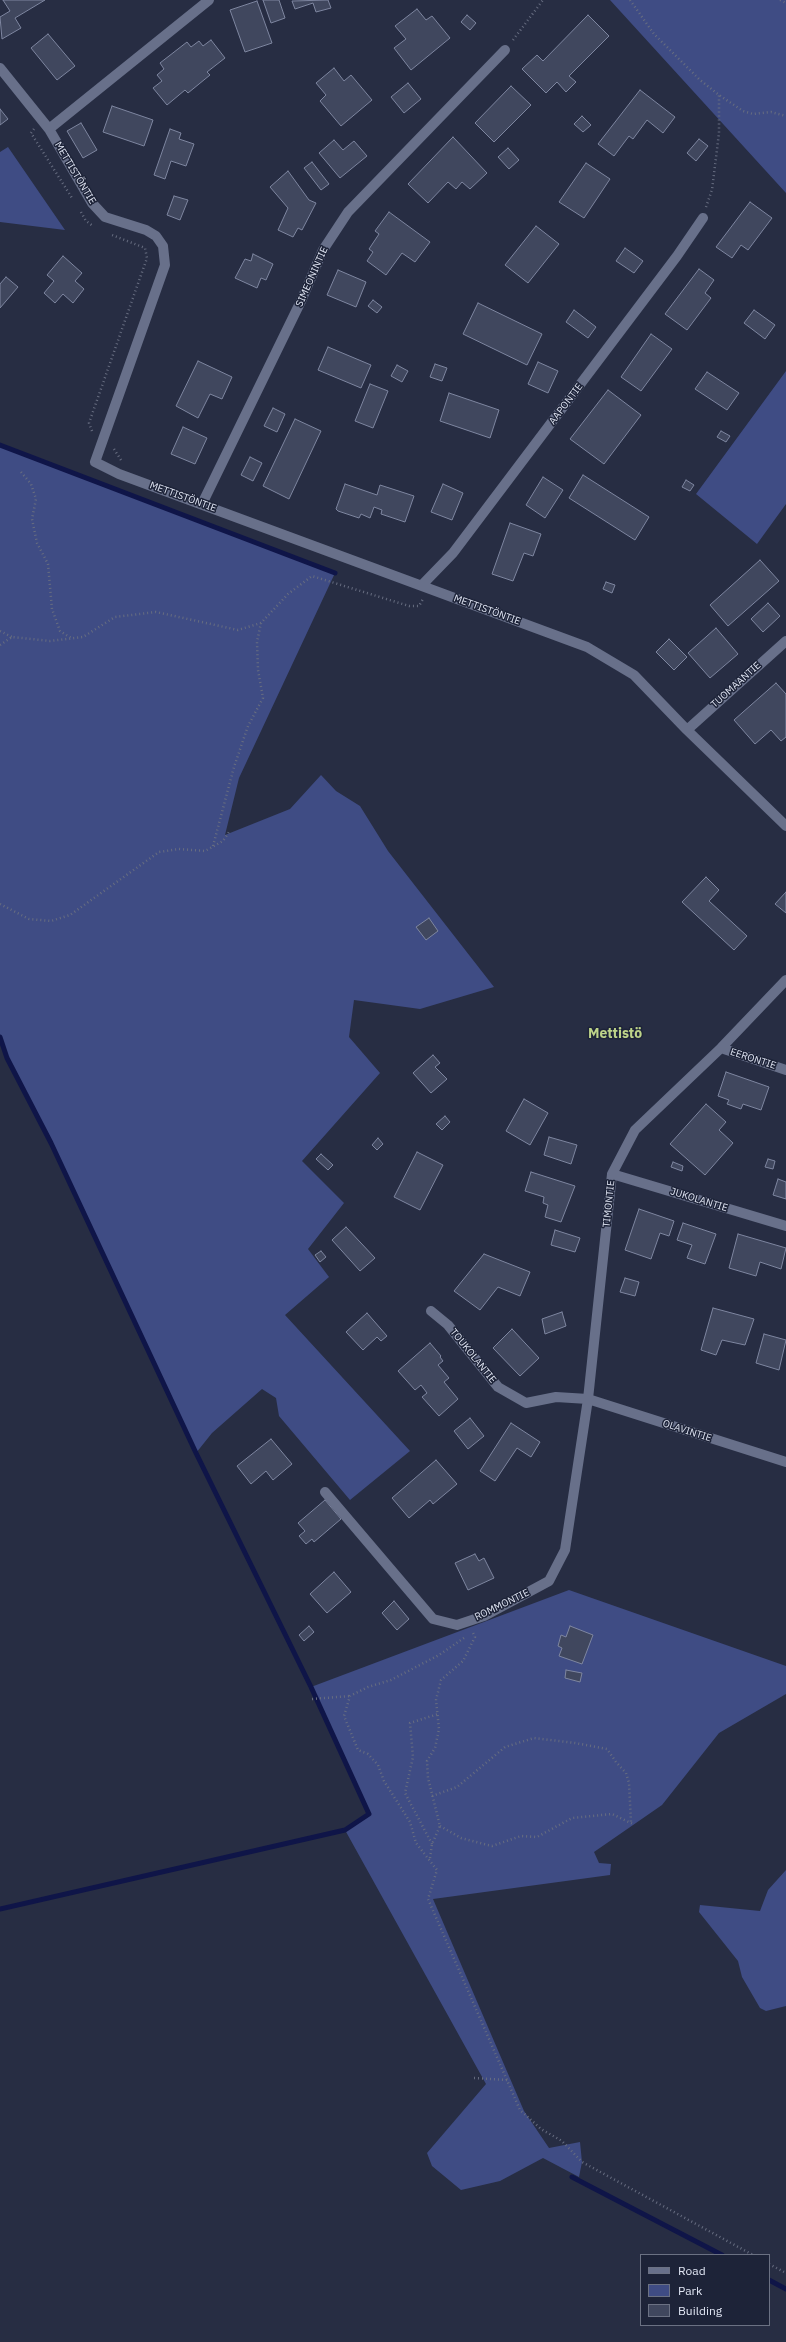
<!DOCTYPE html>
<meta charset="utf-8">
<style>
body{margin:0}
#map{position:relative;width:786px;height:2342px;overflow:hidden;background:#272d43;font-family:"IBM Plex Sans",sans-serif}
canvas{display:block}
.legend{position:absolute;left:640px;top:2254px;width:130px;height:72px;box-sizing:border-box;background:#1d2338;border:1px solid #6b7183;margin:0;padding:5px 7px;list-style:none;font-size:12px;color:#e0e5f3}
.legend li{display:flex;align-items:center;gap:8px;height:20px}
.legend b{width:20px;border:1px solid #6b7183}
</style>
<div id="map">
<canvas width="786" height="2342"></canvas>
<ul class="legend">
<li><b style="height:5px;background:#68708a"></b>Road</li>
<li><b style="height:11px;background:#3f4c84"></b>Park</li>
<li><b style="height:11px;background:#40475e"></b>Building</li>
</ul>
</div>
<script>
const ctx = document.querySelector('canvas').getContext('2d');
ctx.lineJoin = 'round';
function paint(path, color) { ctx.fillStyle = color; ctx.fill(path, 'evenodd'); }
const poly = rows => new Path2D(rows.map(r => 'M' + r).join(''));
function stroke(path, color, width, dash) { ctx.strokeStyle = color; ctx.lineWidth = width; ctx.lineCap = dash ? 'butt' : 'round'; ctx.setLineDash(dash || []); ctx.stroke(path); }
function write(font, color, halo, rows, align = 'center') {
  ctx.font = font + ' "IBM Plex Sans",sans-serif'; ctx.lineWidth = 3; ctx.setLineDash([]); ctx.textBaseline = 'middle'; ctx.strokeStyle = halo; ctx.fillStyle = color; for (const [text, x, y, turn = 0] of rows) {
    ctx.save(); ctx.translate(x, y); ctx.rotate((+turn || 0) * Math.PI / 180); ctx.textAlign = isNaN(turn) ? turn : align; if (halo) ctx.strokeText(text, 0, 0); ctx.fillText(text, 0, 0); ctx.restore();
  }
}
const green = poly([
 [610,0,786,0,786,193],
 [8,147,65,230,0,222,0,152],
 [786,371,786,504,757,544,696,494],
 [0,445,335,573,239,778,225,835,290,809,321,775,336,791,360,806,388,851,494,987,420,1009,354,1000,349,1037,380,1073,302,1161,344,1203,308,1249,329,1277,285,1315,410,1451,350,1500,279,1416,276,1398,262,1389,212,1433,196,1453,51,1143,0,1043],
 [569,1590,786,1666,786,1694,719,1733,662,1805,594,1852,599,1863,611,1864,610,1875,433,1899,524,2111,549,2148,580,2142,582,2162,579,2177,543,2158,500,2181,461,2190,432,2166,427,2153,486,2084,345,1830,369,1813,311,1687],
 [786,1870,786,2006,766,2011,760,2008,742,1977,738,1961,699,1912,700,1905,760,1911,768,1890]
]);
const stream = poly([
 [0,445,335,573],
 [0,1037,7,1058,51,1143,196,1453,311,1687,369,1814,345,1830,0,1909],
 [572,2177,722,2255],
 [769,2280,786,2289]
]);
const building = poly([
 [3,0,45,0,15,18,21,28,2,39,0,17,10,11,3,0],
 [263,0,279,0,285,18,271,23,263,0],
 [328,0,331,8,316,12,313,3,295,9,292,1,328,0],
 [257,1,272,43,245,52,230,10,257,1],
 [417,9,426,20,432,16,450,38,411,70,394,48,406,39,395,26,417,9],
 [467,15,476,23,470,30,461,22,467,15],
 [588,15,609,36,569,76,576,82,566,92,557,82,546,93,522,69,537,55,543,61,588,15],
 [48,34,75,66,57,80,31,48,48,34],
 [211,40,225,58,207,72,210,75,188,93,185,90,167,105,153,88,162,81,157,75,164,69,160,63,187,42,191,47,199,41,203,46,211,40],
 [334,68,344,81,351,75,372,100,341,126,320,101,326,95,316,83,334,68],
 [408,83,421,99,404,113,391,97,408,83],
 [511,86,531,105,494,142,475,123,511,86],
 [640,90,675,117,663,133,647,120,633,139,629,136,614,156,598,144,640,90],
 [112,106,153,120,144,146,103,132,112,106],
 [0,109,8,119,0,125,0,109],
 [582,116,591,125,583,132,574,124,582,116],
 [81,123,97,150,83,158,67,131,81,123],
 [170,129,181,133,179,139,194,144,186,166,171,161,165,179,154,175,170,129],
 [453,137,487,173,470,189,462,182,456,189,448,182,428,203,408,184,453,137],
 [699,139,708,146,696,161,687,153,699,139],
 [334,140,343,150,354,141,367,156,340,178,319,153,334,140],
 [508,148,519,160,509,169,498,157,508,148],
 [312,162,329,184,321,190,304,168,312,162],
 [586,163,610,179,584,218,559,202,586,163],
 [288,171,309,200,316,203,302,230,298,228,293,237,278,230,288,208,270,187,288,171],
 [174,196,188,200,180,220,167,215,174,196],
 [750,202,772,218,748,250,741,245,732,258,716,247,750,202],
 [389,212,430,242,415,262,402,253,386,275,367,261,373,252,369,249,379,234,375,231,389,212],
 [536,226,559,244,528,283,505,265,536,226],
 [625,248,643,261,634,273,616,261,625,248],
 [253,254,273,264,266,280,261,278,257,288,235,278,245,259,251,261,253,254],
 [63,256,82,273,75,281,84,289,73,303,63,294,55,303,44,293,54,281,47,275,63,256],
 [699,269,714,280,705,293,711,298,687,330,665,314,699,269],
 [338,270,366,282,356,307,327,295,338,270],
 [6,277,18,287,0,308,0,284,6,277],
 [373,300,382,307,377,313,368,306,373,300],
 [478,303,542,334,527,365,463,334,478,303],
 [574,310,596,327,588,338,566,322,574,310],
 [754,310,775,325,765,339,744,323,754,310],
 [651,334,672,349,641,391,621,377,651,334],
 [328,347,371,365,361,388,318,370,328,347],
 [198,361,232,377,222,399,210,394,198,418,176,406,198,361],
 [538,362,558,371,548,393,528,384,538,362],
 [435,364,447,368,442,381,430,377,435,364],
 [397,365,408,371,402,382,391,376,397,365],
 [707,372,739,393,727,410,695,389,707,372],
 [370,384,388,391,373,428,355,421,370,384],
 [608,390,641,415,604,464,570,439,608,390],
 [449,393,499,410,490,438,440,421,449,393],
 [273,408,285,414,277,432,264,426,273,408],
 [295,419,321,431,289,499,263,486,295,419],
 [183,427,207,438,195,464,171,454,183,427],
 [721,431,730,436,726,442,717,437,721,431],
 [250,457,262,463,253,481,241,475,250,457],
 [583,475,649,517,635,540,569,498,583,475],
 [543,477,563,490,545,518,526,505,543,477],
 [686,480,694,485,690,491,682,487,686,480],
 [345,484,377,495,380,485,414,496,405,522,381,514,382,510,374,507,370,518,361,514,359,518,338,511,336,509,345,484],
 [443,484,463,493,452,520,431,512,443,484],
 [510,523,541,534,533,556,524,553,513,581,492,574,510,523],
 [760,560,779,581,728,626,710,605,760,560],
 [606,582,615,585,612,593,603,589,606,582],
 [768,603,780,616,763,632,751,619,768,603],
 [716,628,738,654,710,678,688,653,716,628],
 [669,639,687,657,674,670,656,652,669,639],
 [776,683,786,694,786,737,781,741,771,730,755,744,734,720,776,683],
 [706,877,719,890,709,901,747,936,734,950,682,902,706,877],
 [786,892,786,913,775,904,786,892],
 [429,918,438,931,426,940,416,927,429,918],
 [433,1055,440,1063,435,1067,447,1079,431,1093,413,1073,433,1055],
 [726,1072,769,1087,761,1110,743,1104,741,1109,727,1104,729,1100,718,1096,726,1072],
 [524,1099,548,1113,530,1145,506,1131,524,1099],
 [706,1104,726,1122,719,1130,733,1143,705,1175,670,1144,706,1104],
 [445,1116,450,1122,442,1130,436,1124,445,1116],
 [549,1137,577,1145,571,1164,544,1155,549,1137],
 [378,1138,383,1144,377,1150,372,1145,378,1138],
 [417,1152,443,1165,420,1210,394,1197,417,1152],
 [321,1154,333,1165,328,1170,316,1159,321,1154],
 [768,1159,775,1161,773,1169,765,1167,768,1159],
 [673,1162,683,1166,682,1171,671,1167,673,1162],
 [531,1172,575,1186,561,1222,545,1217,548,1205,543,1203,544,1197,525,1191,531,1172],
 [778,1179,786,1182,786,1199,773,1195,778,1179],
 [639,1209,674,1221,669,1236,660,1233,651,1259,625,1250,639,1209],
 [683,1223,716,1234,705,1264,687,1258,692,1245,677,1240,683,1223],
 [346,1227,375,1258,360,1271,332,1240,346,1227],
 [555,1230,580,1238,575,1252,551,1245,555,1230],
 [738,1234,786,1248,781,1269,760,1262,756,1276,729,1268,738,1234],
 [321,1251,326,1257,320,1262,315,1255,321,1251],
 [484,1254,530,1272,520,1296,498,1287,480,1310,454,1291,484,1254],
 [625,1278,639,1282,635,1296,620,1292,625,1278],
 [713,1308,754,1319,745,1345,722,1340,716,1355,701,1350,713,1308],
 [562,1312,566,1326,545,1334,542,1319,562,1312],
 [367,1313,387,1336,381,1341,377,1337,363,1350,346,1332,367,1313],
 [512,1329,539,1358,520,1376,493,1348,512,1329],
 [764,1334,786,1340,779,1370,756,1363,764,1334],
 [430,1343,441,1356,440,1357,443,1361,438,1365,449,1378,444,1382,458,1399,439,1416,422,1397,427,1393,421,1385,415,1390,398,1371,430,1343],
 [470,1418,484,1436,468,1449,454,1431,470,1418],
 [511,1423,540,1442,531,1457,517,1448,495,1481,480,1471,511,1423],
 [271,1439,292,1464,273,1480,266,1471,251,1484,237,1466,271,1439],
 [436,1460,457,1484,433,1504,430,1500,409,1518,392,1498,436,1460],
 [325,1500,341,1519,314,1542,312,1539,306,1544,299,1536,305,1531,298,1523,325,1500],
 [475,1554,479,1561,484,1558,494,1578,468,1590,455,1563,475,1554],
 [334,1572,351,1592,327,1613,310,1594,334,1572],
 [394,1601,409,1619,397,1630,382,1613,394,1601],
 [309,1626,314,1632,304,1641,299,1635,309,1626],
 [570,1626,593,1635,582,1664,559,1656,562,1648,558,1646,561,1635,566,1637,570,1626],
 [566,1670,582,1673,580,1682,565,1678,566,1670]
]);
const path = poly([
 [630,0,654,34,700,80,719,95,743,111,753,114,771,112,786,116],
 [780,0,786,3],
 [513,40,543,0],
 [34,129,31,133,72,198],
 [706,207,712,190,719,133,719,95],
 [81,212,86,221,93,226],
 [92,431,89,423,147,258,145,248,112,235],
 [114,449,121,460],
 [21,472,31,484,36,499,32,519,37,543,48,564,52,609,60,631,71,638],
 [0,631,12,637],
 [0,645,12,637,50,641,83,637,115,617,156,612,238,630,261,623,288,594,312,576,409,606,419,606,423,599],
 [213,846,234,767,248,726,263,698,258,670,257,642,261,623],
 [0,904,29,919,51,921,70,915,159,852,179,849,205,851,223,841,229,832],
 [464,1638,439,1655,391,1680,368,1687,350,1696,344,1716,358,1750,368,1754,378,1765,384,1781,410,1822,416,1843,437,1870,428,1899,520,2110,541,2129,562,2141,582,2162,753,2255],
 [312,1699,350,1696],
 [432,1796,457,1787,505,1747,534,1738,575,1743,607,1749,616,1762,626,1773,629,1783,631,1822],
 [440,1826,461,1838,492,1846,521,1836,537,1837,572,1818,612,1814,633,1824],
 [432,1844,405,1793,413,1757,410,1723,438,1714],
 [430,1858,432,1844,440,1826,428,1778,427,1761,435,1748,439,1729,436,1700,441,1680,463,1661,475,1637,473,1633],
 [474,2078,507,2080],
 [769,2264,786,2273]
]);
const minor = poly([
 [209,0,49,129,92,203,105,217,146,230,156,236,163,246,165,265,95,462,119,474,587,647,634,675,687,730,786,826],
 [0,68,49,129],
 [202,504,301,301,323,250,348,212,505,50],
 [422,585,453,553,677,256,703,218],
 [687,730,786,641],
 [721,1048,786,1070],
 [612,1174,786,1226],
 [431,1311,448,1325,498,1387,526,1403,556,1397,588,1399,786,1462],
 [325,1492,433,1619,457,1625,484,1616,549,1581,565,1550,588,1399,612,1174,635,1130,721,1048,786,980]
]);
const streetNames = [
 ["METTISTÖNTIE",75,173,59],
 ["SIMEONINTIE",312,277,-66],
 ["AAPONTIE",566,404,-53],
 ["METTISTÖNTIE",183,497,20],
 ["METTISTÖNTIE",487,610,20],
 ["TUOMAANTIE",736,685,-42],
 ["EERONTIE",753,1059,18],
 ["JUKOLANTIE",699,1200,17],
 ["TIMONTIE",609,1204,-84],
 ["TOUKOLANTIE",473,1356,51],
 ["OLAVINTIE",687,1431,18],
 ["ROMMONTIE",502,1605,-26]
];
const districtNames = [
 ["Mettistö",615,1034]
];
paint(green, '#3f4c84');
stroke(stream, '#0f1548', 5);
paint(building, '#40475e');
stroke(building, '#7e86a0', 1);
stroke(path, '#676d80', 2.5, [1, 3]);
stroke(minor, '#68708a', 10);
write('10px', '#e0e5f3', '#1d2338', streetNames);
write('bold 14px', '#bdd389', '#1d2338', districtNames);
</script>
